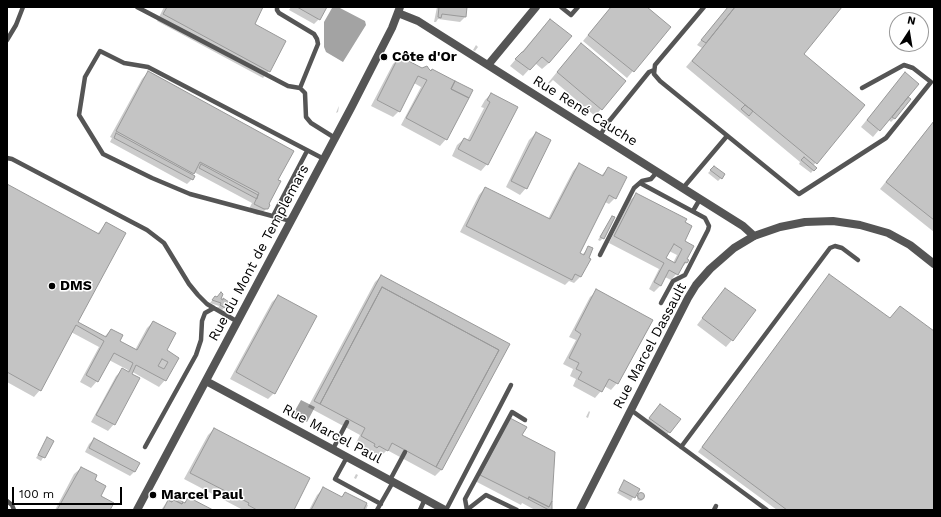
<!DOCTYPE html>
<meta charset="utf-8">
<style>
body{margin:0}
#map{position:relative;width:941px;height:517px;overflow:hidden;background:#fff;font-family:"Work Sans",sans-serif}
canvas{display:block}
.frame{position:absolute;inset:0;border:8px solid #000;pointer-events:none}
.north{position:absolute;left:889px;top:12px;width:40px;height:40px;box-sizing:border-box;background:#fff;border:1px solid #999;border-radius:50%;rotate:12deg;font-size:11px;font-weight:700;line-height:16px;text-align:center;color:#000}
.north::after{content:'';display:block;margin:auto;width:14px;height:18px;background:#000;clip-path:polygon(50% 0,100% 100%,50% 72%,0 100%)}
.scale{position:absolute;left:12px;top:487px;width:110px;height:18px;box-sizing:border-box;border:2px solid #000;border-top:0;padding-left:5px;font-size:12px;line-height:14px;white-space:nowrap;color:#000;-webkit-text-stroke:3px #fff;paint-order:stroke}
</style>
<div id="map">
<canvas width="941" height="517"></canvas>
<div class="frame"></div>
<div class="north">N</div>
<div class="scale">100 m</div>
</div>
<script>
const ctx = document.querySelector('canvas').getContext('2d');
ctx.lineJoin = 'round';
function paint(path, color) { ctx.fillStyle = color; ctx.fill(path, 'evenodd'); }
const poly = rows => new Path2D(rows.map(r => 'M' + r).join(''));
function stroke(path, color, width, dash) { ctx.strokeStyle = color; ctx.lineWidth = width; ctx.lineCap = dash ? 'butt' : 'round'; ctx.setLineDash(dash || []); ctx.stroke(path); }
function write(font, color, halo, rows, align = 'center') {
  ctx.font = font + ' "Work Sans",sans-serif'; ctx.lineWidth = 3; ctx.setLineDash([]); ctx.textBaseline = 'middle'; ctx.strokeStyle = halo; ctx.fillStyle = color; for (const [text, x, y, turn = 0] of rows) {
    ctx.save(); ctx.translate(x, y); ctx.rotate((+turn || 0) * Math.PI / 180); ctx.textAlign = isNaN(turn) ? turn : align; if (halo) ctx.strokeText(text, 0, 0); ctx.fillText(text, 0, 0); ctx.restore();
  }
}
const water = poly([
 [334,7,340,8,365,21,366,25,343,62,326,52,324,47,324,22,332,8],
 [301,400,315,407,307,422,293,414]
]);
const shadow = poly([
 [164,7,262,7,253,24,269,71,263,78,157,21],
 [291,7,325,7,319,19,314,24,289,10],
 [437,7,466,7,465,17,460,22,438,19,436,22,434,22],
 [611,7,645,7,670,27,627,78,583,41],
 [728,7,841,7,802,55,863,105,813,166,815,168,811,173,799,164,800,162,686,67,702,48,697,45],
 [544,26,549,63,542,69,535,63,523,76,510,66],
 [476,45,478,47,475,51,473,50],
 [575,50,601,109,595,116,553,80,549,84,548,83],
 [399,58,422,69,431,72,446,139,440,146,401,125,421,87,414,83,399,111,393,117,371,106,393,64],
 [148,72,277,181,267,205,267,208,260,215,257,215,248,211,252,203,194,172,191,175,194,177,187,184,110,142,112,138,110,137,142,79],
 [899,80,907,97,910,99,894,119,891,122,888,119,873,137,861,127],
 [491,94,487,164,481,171,452,156,457,145,464,139,467,141,484,108,481,107,485,100],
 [339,106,338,112,336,113,338,108],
 [934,121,934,232,880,189],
 [536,133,526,188,520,195,506,187,529,140],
 [579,164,601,176,608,168,615,198,609,204,605,202,579,254,582,255,589,247,587,258,589,259,580,277,574,283,569,281,565,285,460,232,479,195,485,188,548,219,573,171],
 [711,170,721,178,718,181,708,173],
 [7,185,97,234,106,224,77,322,104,337,111,330,119,341,135,350,147,328,153,322,166,351,178,358,165,380,159,387,129,370,114,424,108,431,91,422,116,376,122,370,127,372,128,370,109,360,97,381,91,388,80,382,99,347,71,332,40,390,34,397,7,382],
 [637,194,684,222,686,263,671,280,665,277,661,285,654,292,649,289,659,269,609,243,630,200],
 [669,251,677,255,673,263,665,258],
 [612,217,613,218,603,238,600,241,598,240],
 [381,276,442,469,435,476,387,450,381,456,372,452,370,454,368,453,369,450,356,443,360,435,308,407,375,282],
 [825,280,889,319,900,307,934,332,934,510,777,510,698,452],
 [725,289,732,340,726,347,697,325,719,296],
 [597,291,617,383,611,390,604,386,601,391,595,398,573,386,576,379,570,376,573,369,563,364,576,340,569,337,590,297],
 [278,296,274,393,268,399,230,379,272,302],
 [215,297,219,299,225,307,222,310,218,308,219,306,210,303],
 [660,405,680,419,665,437,645,423],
 [589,411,590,412,588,418,586,417],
 [510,419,521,435,551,510,535,510,522,503,521,505,475,481],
 [214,429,293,510,243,510,184,479,208,435],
 [48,438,53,441,41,461,36,458],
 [94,439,139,463,134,472,130,476,85,452,89,444],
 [81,468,94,480,99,496,109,510,55,510,74,474],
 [356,474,358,475,356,479,354,478],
 [624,482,638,489,631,501,617,493],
 [323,489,341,498,345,493,368,505,366,510,309,510,317,495],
 '637 498a3 3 0 1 1 6 0a3 3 0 1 1-6 0Z',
 [188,499,210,510,161,510,167,502,180,507]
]);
const building = poly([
 [167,7,263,7,255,24,286,41,270,72,163,14,167,7],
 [297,7,327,7,320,20,297,7],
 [439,7,467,7,466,17,442,14,441,18,438,17,439,7],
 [611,7,647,7,671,27,634,72,588,35,611,7],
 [728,7,735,7,706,43,701,40,728,7],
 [735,7,842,7,804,54,865,105,817,164,692,61,735,7],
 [550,19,572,36,549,63,542,57,530,70,515,59,522,52,523,52,550,19],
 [581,43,626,81,602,110,557,72,581,43],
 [399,56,422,68,427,66,429,69,431,71,432,69,455,81,451,89,469,98,447,140,406,118,427,80,418,76,400,112,377,100,399,56],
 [148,71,294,151,278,180,281,181,269,204,270,205,268,209,264,209,254,204,259,193,200,162,194,174,116,131,148,71],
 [905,72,919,84,880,131,867,120,905,72],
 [455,81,473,90,469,98,451,89,455,81],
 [491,93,518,107,488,165,458,149,464,138,470,141,490,102,487,100,491,93],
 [908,97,911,99,895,119,892,117,908,97],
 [745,105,753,111,749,116,741,109,745,105],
 [934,121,934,220,886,182,934,121],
 [536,132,551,140,527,189,511,181,536,132],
 [116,133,195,176,193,180,114,138,116,133],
 [804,157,817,168,814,171,801,160,804,157],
 [579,163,603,176,608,167,627,177,616,199,609,195,580,253,584,255,588,246,593,248,589,258,591,259,581,277,575,274,572,280,466,226,485,187,550,219,579,163],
 [201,164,258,195,257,199,199,168,201,164],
 [714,166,725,174,722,179,710,170,714,166],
 [7,184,99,234,106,222,126,233,78,322,106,337,111,329,123,335,120,341,137,350,153,321,176,333,167,350,179,358,166,381,136,365,132,374,140,378,115,425,96,415,122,368,129,372,133,363,114,353,98,382,86,375,104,341,76,325,41,391,7,372,7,184],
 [162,359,168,362,164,369,158,366,162,359],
 [636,193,687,219,685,222,692,226,685,241,694,246,687,259,689,260,687,263,685,262,678,275,669,270,661,286,654,282,664,263,614,236,636,193],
 [674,244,682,249,675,263,666,258,674,244],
 [612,216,615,217,604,239,600,237,612,216],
 [829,274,890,318,900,306,934,331,934,510,787,510,702,447,829,274],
 [381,275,510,344,442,470,436,467,499,350,382,287,320,404,314,401,381,275],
 [382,287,499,350,436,467,392,443,388,451,379,446,377,448,374,446,375,444,361,436,365,428,320,404,382,287],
 [725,288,756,310,733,341,702,318,725,288],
 [596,289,653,320,618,384,609,379,602,392,578,379,582,372,576,369,579,363,569,358,581,334,575,330,596,289],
 [221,292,223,294,221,299,223,300,223,298,229,302,225,308,220,305,221,303,212,300,215,296,217,297,221,292],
 [278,295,317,316,275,394,236,372,278,295],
 [660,404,681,419,670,433,649,418,660,404],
 [510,418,527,427,522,435,555,452,552,501,549,507,529,497,528,499,480,475,510,418],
 [214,428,310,478,294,510,257,510,248,505,249,503,190,473,214,428],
 [47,437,54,441,45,458,38,455,47,437],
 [94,438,140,463,135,472,89,448,94,438],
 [81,467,97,475,95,480,106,486,101,496,114,503,110,510,57,510,81,467],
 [624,480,640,489,635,498,619,490,624,480],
 [323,487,342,497,345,492,367,503,364,509,367,510,311,510,323,487],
 '637.5 496a3.5 3.5 0 1 1 7 0a3.5 3.5 0 1 1-7 0Z',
 [171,495,183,502,182,504,174,500,172,502,168,500,171,495],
 [188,497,213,510,163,510,168,500,172,502,174,500,182,504,183,502,185,503,188,497],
 [529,497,549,507,552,501,552,510,549,510,528,499,529,497]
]);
const lane = poly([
 [137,7,288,86,300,88,305,93,306,117,311,123,335,138],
 [277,7,277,10,279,13,314,34,317,39,318,44,300,88],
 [561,7,571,15,578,7],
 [704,7,655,65,654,74,660,81,799,194,886,138,931,82,913,68,904,65,862,88],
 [7,40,16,25,23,7],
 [600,136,606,125,649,72,654,70],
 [7,158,12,159,147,230,164,243,189,284,198,295,207,304,238,322],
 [640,183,705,218,709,226,708,230,685,275,673,281,661,303],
 [683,188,727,136],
 [693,211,700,199],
 [273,216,307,151],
 [291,221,190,194,152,178,103,154,79,115,85,77,100,51,124,63,148,67,324,159],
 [600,255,634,188,642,181,651,179,657,172],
 [631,410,767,510],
 [145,447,196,355,201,340,202,321,205,313,214,308],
 [681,447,830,248,835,246,842,248,858,260],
 [333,449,347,422],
 [347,457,335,479,381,504],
 [390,480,405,452],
 [7,501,12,505,14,510],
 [468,509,486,495,517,510],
 [377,510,393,482],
 [420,510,425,499],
 [446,510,511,385],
 [467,510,465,499,512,412,525,420],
 [714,510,716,506]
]);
const street = poly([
 [398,13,418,21,429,28,700,199,743,226,754,236],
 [488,65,536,7],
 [206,381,445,510],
 [137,510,351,108,392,28,400,7],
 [580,510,688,298,696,285,710,269,734,248,754,236,780,227,805,222,833,221,860,225,888,233,910,245,934,264]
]);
const markers = [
 [384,57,4,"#000"],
 [52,286,4,"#000"],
 [153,495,4,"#000"]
];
const poiNames = [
 ["Côte d'Or",392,57],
 ["DMS",60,286],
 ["Marcel Paul",161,495]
];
const streetNames = [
 ["Rue René Cauche",585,111,32],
 ["Rue du Mont de Templemars",259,253,-62],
 ["Rue Marcel Dassault",650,346,-62],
 ["Rue Marcel Paul",332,434,28]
];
paint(water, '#a3a3a3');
paint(shadow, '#0003');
paint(building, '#c4c4c4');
stroke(building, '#999', 1);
stroke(lane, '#555', 4.5);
stroke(street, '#555', 8);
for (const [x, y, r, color] of markers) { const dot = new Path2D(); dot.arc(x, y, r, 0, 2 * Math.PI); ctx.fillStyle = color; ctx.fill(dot); stroke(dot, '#fff', 1.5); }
write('bold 14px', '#000', '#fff', poiNames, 'left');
write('14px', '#000', '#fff', streetNames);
</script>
